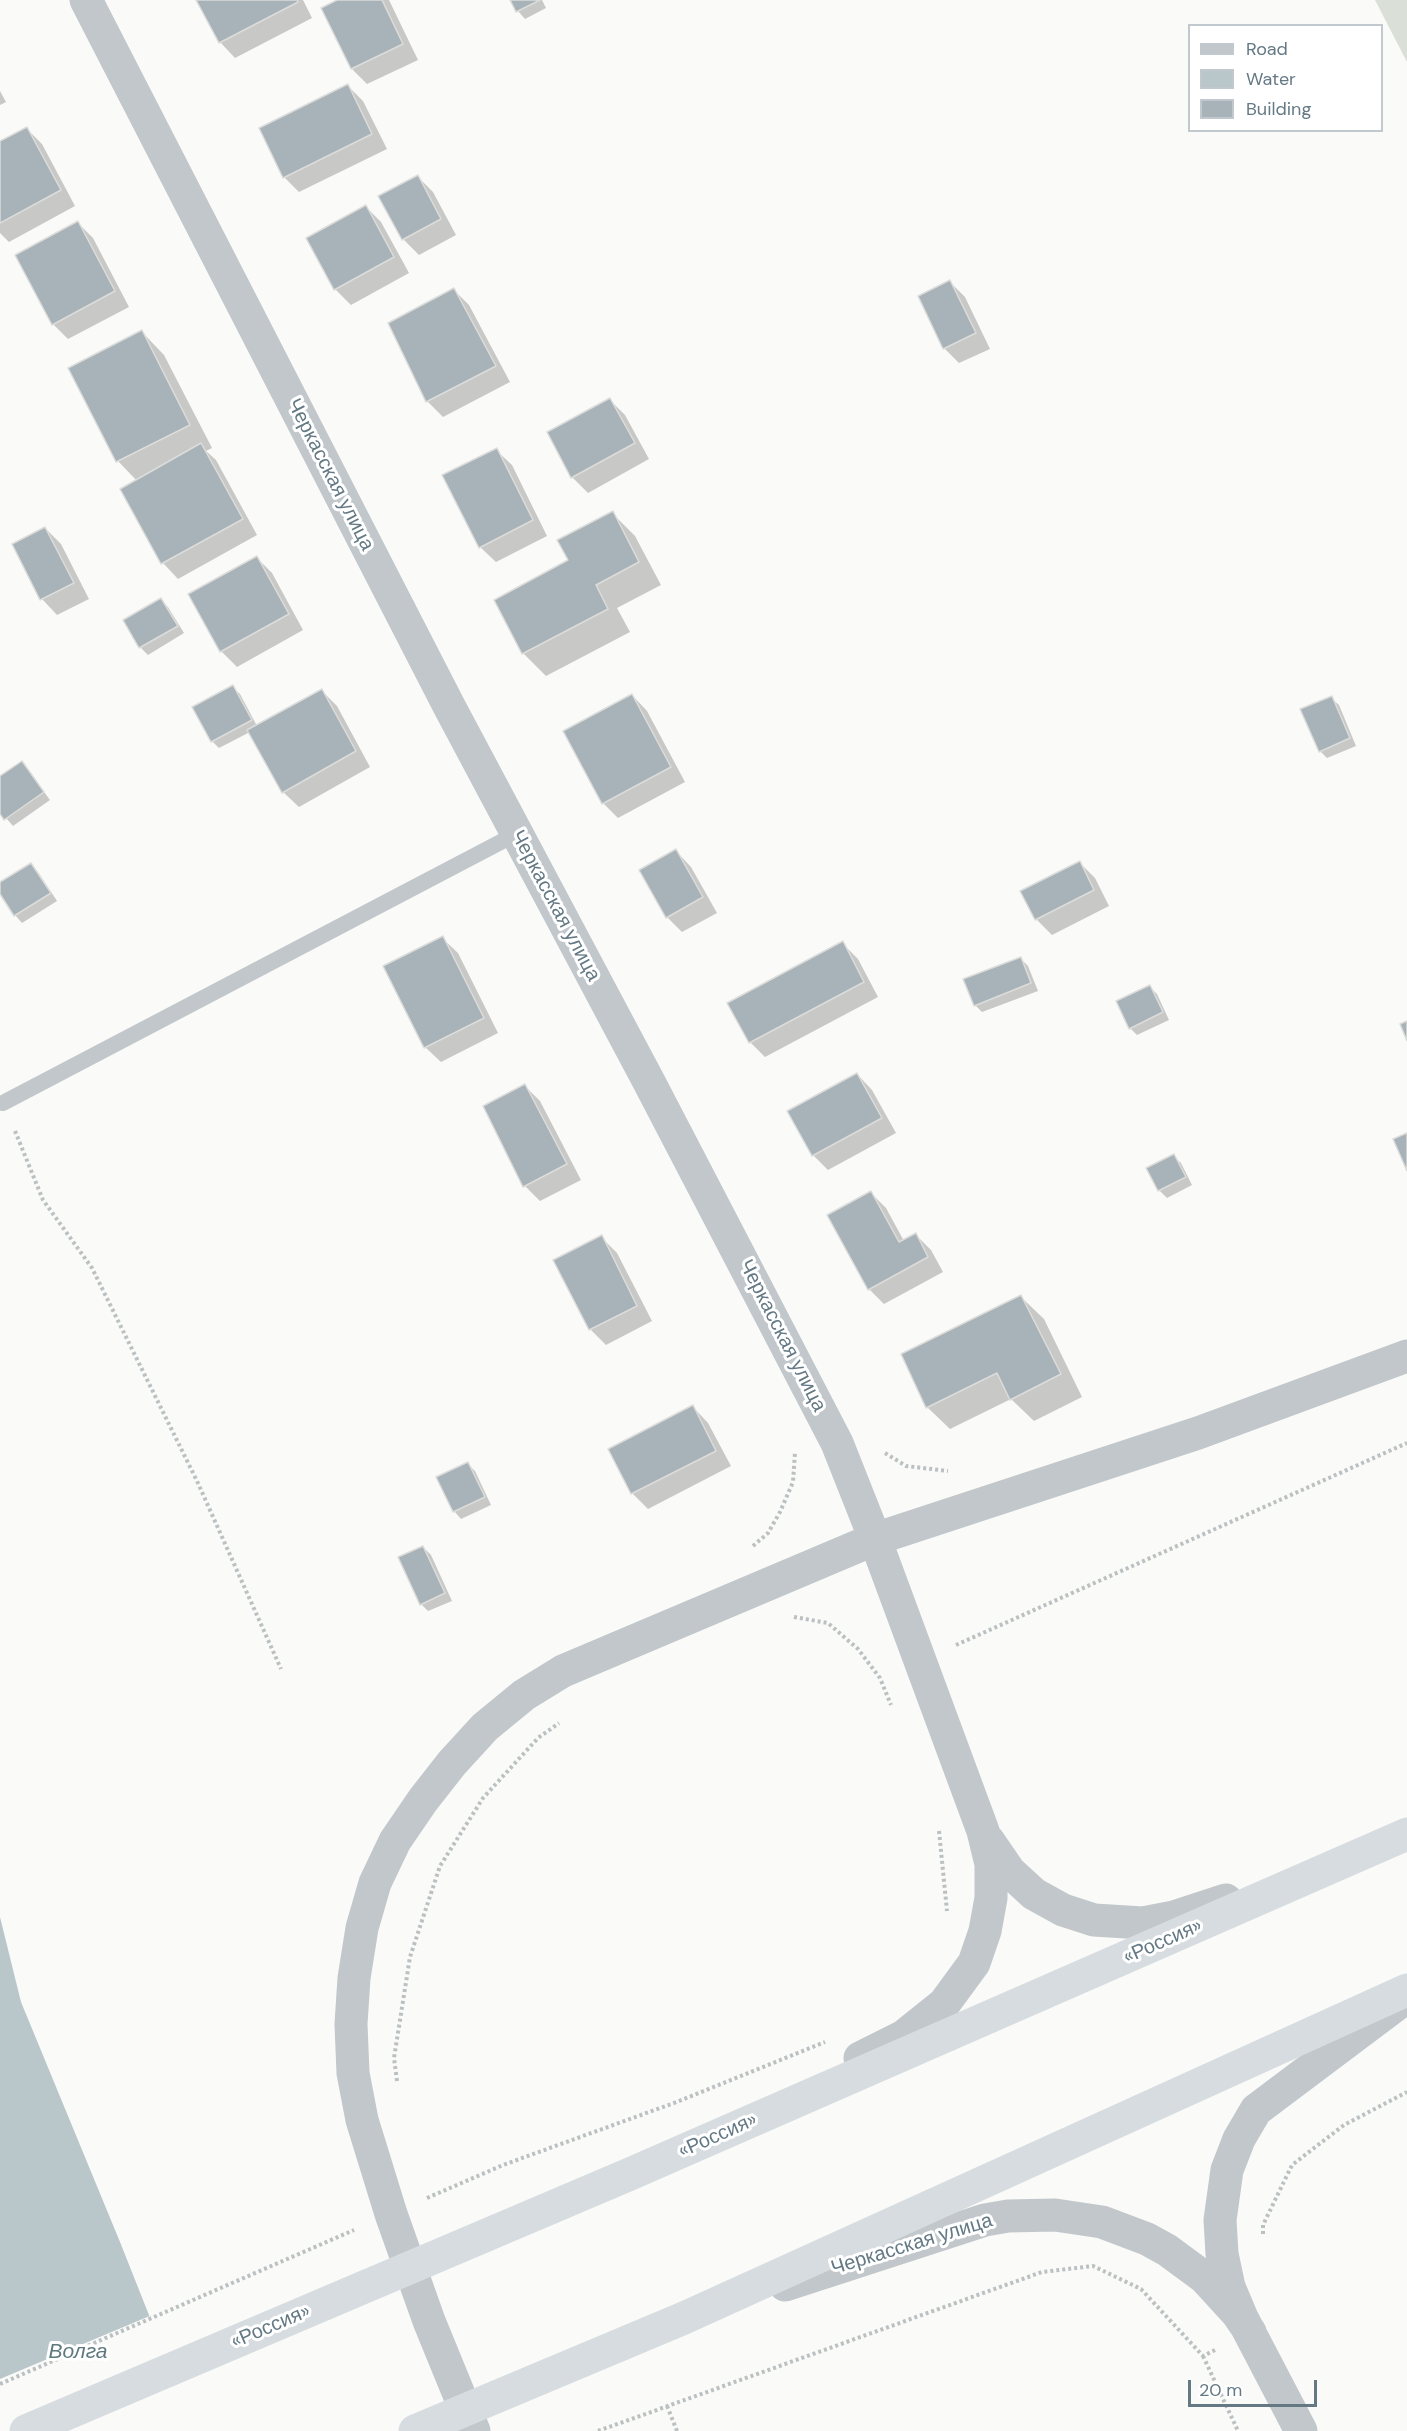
<!DOCTYPE html>
<meta charset="utf-8">
<style>
body{margin:0}
#map{position:relative;width:1407px;height:2431px;overflow:hidden;background:#fafaf8;font-family:"DM Sans",sans-serif}
canvas{display:block}
.legend{position:absolute;left:1188px;top:24px;width:195px;height:108px;box-sizing:border-box;background:#fff;border:2px solid #c1c9ce;margin:0;padding:8px 10px;list-style:none;font-size:18px;color:#647984}
.legend li{display:flex;align-items:center;gap:12px;height:30px}
.legend b{width:30px;border:2px solid #c1c9ce}
.scale{position:absolute;left:1188px;top:2380px;width:129px;height:27px;box-sizing:border-box;border:3px solid #647984;border-top:0;padding-left:8px;font-size:18px;line-height:21px;white-space:nowrap;color:#647984;-webkit-text-stroke:4px #fff;paint-order:stroke}
</style>
<div id="map">
<canvas width="1407" height="2431"></canvas>
<ul class="legend">
<li><b style="height:8px;background:#c1c7ca"></b>Road</li>
<li><b style="height:16px;background:#b9c7ca"></b>Water</li>
<li><b style="height:16px;background:#a7b3b8"></b>Building</li>
</ul>
<div class="scale">20 m</div>
</div>
<script>
const ctx = document.querySelector('canvas').getContext('2d');
ctx.lineJoin = 'round';
function paint(path, color) { ctx.fillStyle = color; ctx.fill(path, 'evenodd'); }
const poly = rows => new Path2D(rows.map(r => 'M' + r).join(''));
function stroke(path, color, width, dash) { ctx.strokeStyle = color; ctx.lineWidth = width; ctx.lineCap = dash ? 'butt' : 'round'; ctx.setLineDash(dash || []); ctx.stroke(path); }
function write(font, color, halo, rows, align = 'center') {
  ctx.font = font + ' "DM Sans",sans-serif'; ctx.lineWidth = 6; ctx.setLineDash([]); ctx.textBaseline = 'middle'; ctx.strokeStyle = halo; ctx.fillStyle = color; for (const [text, x, y, turn = 0] of rows) {
    ctx.save(); ctx.translate(x, y); ctx.rotate((+turn || 0) * Math.PI / 180); ctx.textAlign = isNaN(turn) ? turn : align; if (halo) ctx.strokeText(text, 0, 0); ctx.fillText(text, 0, 0); ctx.restore();
  }
}
const green = poly([
 [1375,0,1407,0,1407,62]
]);
const water = poly([
 [0,1917,21,2002,120,2242,195,2431,0,2431]
]);
const pier = poly([
 [152,2315,198,2431,0,2431,0,2379]
]);
const shadow = poly([
 [198,0,303,0,312,18,235,58,220,42],
 [341,0,389,0,418,60,367,84,352,69,323,8],
 [512,0,542,0,546,8,525,19,518,11],
 [348,86,363,101,387,149,299,192,284,177],
 [0,91,6,102,0,105],
 [27,129,42,144,75,206,9,242,0,233,0,143],
 [417,176,433,192,456,235,419,255,403,239,380,197],
 [365,206,381,222,409,273,351,305,336,290,308,238],
 [78,223,93,238,129,307,68,339,53,324],
 [950,282,965,297,990,349,959,363,944,348],
 [454,290,469,305,510,382,443,417,427,401,390,324],
 [142,332,164,355,212,448,206,451,216,460,257,535,178,579,163,563,122,489,137,481,118,461,70,368],
 [610,400,625,415,649,459,588,493,572,477],
 [496,450,512,465,547,536,496,562,480,547],
 [612,513,635,536,661,585,617,608,630,632,546,676,523,653,496,600,570,561],
 [45,528,61,544,89,599,57,615,42,599,14,545],
 [256,557,272,573,303,630,237,667,221,651,190,594],
 [160,600,168,607,184,633,148,655,141,648,125,621],
 [232,687,240,694,257,726,321,690,337,706,370,767,299,807,283,792,250,732,219,748,212,741],
 [632,695,647,711,685,782,618,818,603,803],
 [1331,698,1339,705,1356,746,1327,758,1320,751],
 [22,762,50,800,13,826,0,811,0,778],
 [676,851,691,867,717,913,682,932,667,917],
 [1080,863,1095,878,1109,906,1052,935,1036,919],
 [31,864,38,872,57,901,22,923,15,915,0,891,0,883],
 [442,938,458,953,498,1033,441,1062,425,1047],
 [842,943,858,959,878,997,765,1057,750,1042],
 [1020,958,1028,966,1038,991,982,1012,975,1005],
 [1149,986,1157,994,1169,1020,1137,1035,1130,1028],
 [857,1074,872,1090,896,1133,828,1170,813,1155],
 [525,1086,540,1101,581,1180,540,1201,525,1186],
 [1173,1156,1181,1163,1192,1185,1167,1198,1159,1190],
 [871,1193,886,1208,904,1241,916,1235,931,1250,943,1272,884,1304,869,1289],
 [601,1237,617,1253,652,1321,606,1345,590,1329],
 [1021,1297,1044,1319,1082,1397,1034,1421,1011,1399,950,1429,927,1407],
 [693,1407,708,1423,731,1466,648,1509,632,1493],
 [468,1464,475,1471,491,1505,461,1519,454,1511],
 [423,1547,431,1555,452,1601,428,1611,421,1604]
]);
const building = poly([
 [196,0,297,0,298,2,219,43,196,0],
 [337,0,382,0,403,44,351,69,321,8,337,0],
 [510,0,540,0,516,12,510,0],
 [348,84,372,134,283,178,259,128,348,84],
 [27,127,61,190,0,223,0,141,27,127],
 [418,175,441,219,402,240,378,196,418,175],
 [366,205,394,257,334,290,306,238,366,205],
 [78,221,115,291,52,325,15,255,78,221],
 [950,280,976,333,943,349,918,296,950,280],
 [454,288,496,366,426,402,388,323,454,288],
 [142,330,190,425,116,462,68,368,142,330],
 [610,398,635,443,571,478,547,432,610,398],
 [201,443,243,519,161,564,120,489,201,443],
 [497,448,533,520,479,548,442,475,497,448],
 [613,511,639,562,596,585,608,609,522,654,494,600,568,560,557,540,613,511],
 [45,527,74,583,40,600,12,544,45,527],
 [257,556,289,614,220,652,188,594,257,556],
 [161,598,178,626,139,648,123,620,161,598],
 [233,685,252,720,211,742,192,707,233,685],
 [322,689,356,751,282,793,247,730,322,689],
 [632,694,671,767,602,804,563,731,632,694],
 [1332,696,1350,738,1319,752,1300,709,1332,696],
 [22,761,44,792,4,820,0,814,0,776,22,761],
 [676,849,703,897,666,918,639,870,676,849],
 [1080,861,1094,890,1035,920,1020,891,1080,861],
 [31,863,51,893,14,916,0,894,0,882,31,863],
 [443,936,484,1018,424,1048,383,966,443,936],
 [843,941,864,982,749,1043,727,1003,843,941],
 [1021,957,1031,983,974,1006,963,979,1021,957],
 [1150,985,1163,1012,1129,1029,1116,1001,1150,985],
 [1407,1021,1407,1041,1400,1024,1407,1021],
 [857,1073,882,1118,812,1156,787,1111,857,1073],
 [525,1084,567,1164,523,1187,483,1106,525,1084],
 [1407,1133,1407,1171,1393,1139,1407,1133],
 [1174,1154,1186,1177,1158,1191,1146,1168,1174,1154],
 [871,1191,899,1242,916,1233,928,1257,868,1290,827,1215,871,1191],
 [602,1235,637,1306,589,1330,553,1260,602,1235],
 [1021,1295,1061,1374,1010,1400,997,1373,926,1408,901,1354,1021,1295],
 [693,1405,716,1451,631,1494,608,1449,693,1405],
 [468,1462,485,1497,453,1512,436,1477,468,1462],
 [423,1546,445,1593,420,1605,398,1557,423,1546]
]);
const path = poly([
 [15,1131,43,1200,92,1268,197,1481,281,1669],
 [885,1453,906,1466,948,1471],
 [753,1546,768,1533,780,1512,793,1482,795,1452],
 [794,1617,828,1623,858,1649,880,1678,891,1705],
 [956,1645,1407,1443],
 [939,1831,947,1911],
 [397,2081,394,2058,410,1957,440,1866,483,1798,538,1738,559,1723],
 [427,2198,503,2165,674,2103,825,2042],
 [1263,2234,1263,2225,1292,2165,1344,2125,1407,2092],
 [1203,2356,1238,2431],
 [0,2384,354,2230],
 [667,2406,677,2431],
 [598,2431,1042,2272,1093,2266,1141,2289,1203,2356,1215,2350]
]);
const service = poly([
 [3,1103,516,834]
]);
const minor = poly([
 [875,1539,1198,1433,1407,1356]
]);
const tertiary = poly([
 [86,0,449,706,648,1080,837,1443,875,1539,983,1831,991,1864,991,1898,985,1931,974,1963,944,2004,904,2036,860,2058],
 [988,1840,1010,1872,1034,1894,1063,1910,1094,1920,1143,1923,1174,1917,1226,1900],
 [785,2285,985,2220,1008,2216,1055,2215,1102,2222,1147,2239,1167,2250,1205,2278,1237,2313,1250,2332],
 [474,2431,429,2321,391,2214,362,2120,353,2073,351,2024,354,1978,362,1928,375,1883,395,1841,423,1800,452,1763,485,1727,524,1695,563,1671,875,1539],
 [1301,2431,1242,2318,1229,2287,1222,2254,1220,2220,1227,2170,1239,2139,1256,2110,1405,1998]
]);
const trunk = poly([
 [26,2431,630,2174,1407,1834],
 [415,2431,684,2318,1407,1990]
]);
const streetNames = [
 ["Черкасская улица",330,475,63],
 ["Черкасская улица",555,906,62],
 ["Черкасская улица",782,1336,63],
 ["«Россия»",1163,1942,-24],
 ["«Россия»",718,2136,-24],
 ["Черкасская улица",912,2245,-17],
 ["«Россия»",271,2327,-23]
];
const waterNames = [
 ["Волга",78,2352]
];
paint(green, '#dadfd7');
paint(water, '#b9c7ca');
paint(pier, '#fafaf8');
paint(shadow, '#0003');
paint(building, '#a7b3b8');
stroke(building, '#dcdcda', 1.5);
stroke(path, '#bbc0c2', 4, [3, 3]);
stroke(service, '#c1c7ca', 16);
stroke(minor, '#c1c7ca', 33);
stroke(tertiary, '#c1c7ca', 33);
stroke(trunk, '#d6dcdf', 33);
write('20px', '#647984', '#fff', streetNames);
write('italic 21px', '#5f787d', '#fff', waterNames);
</script>
